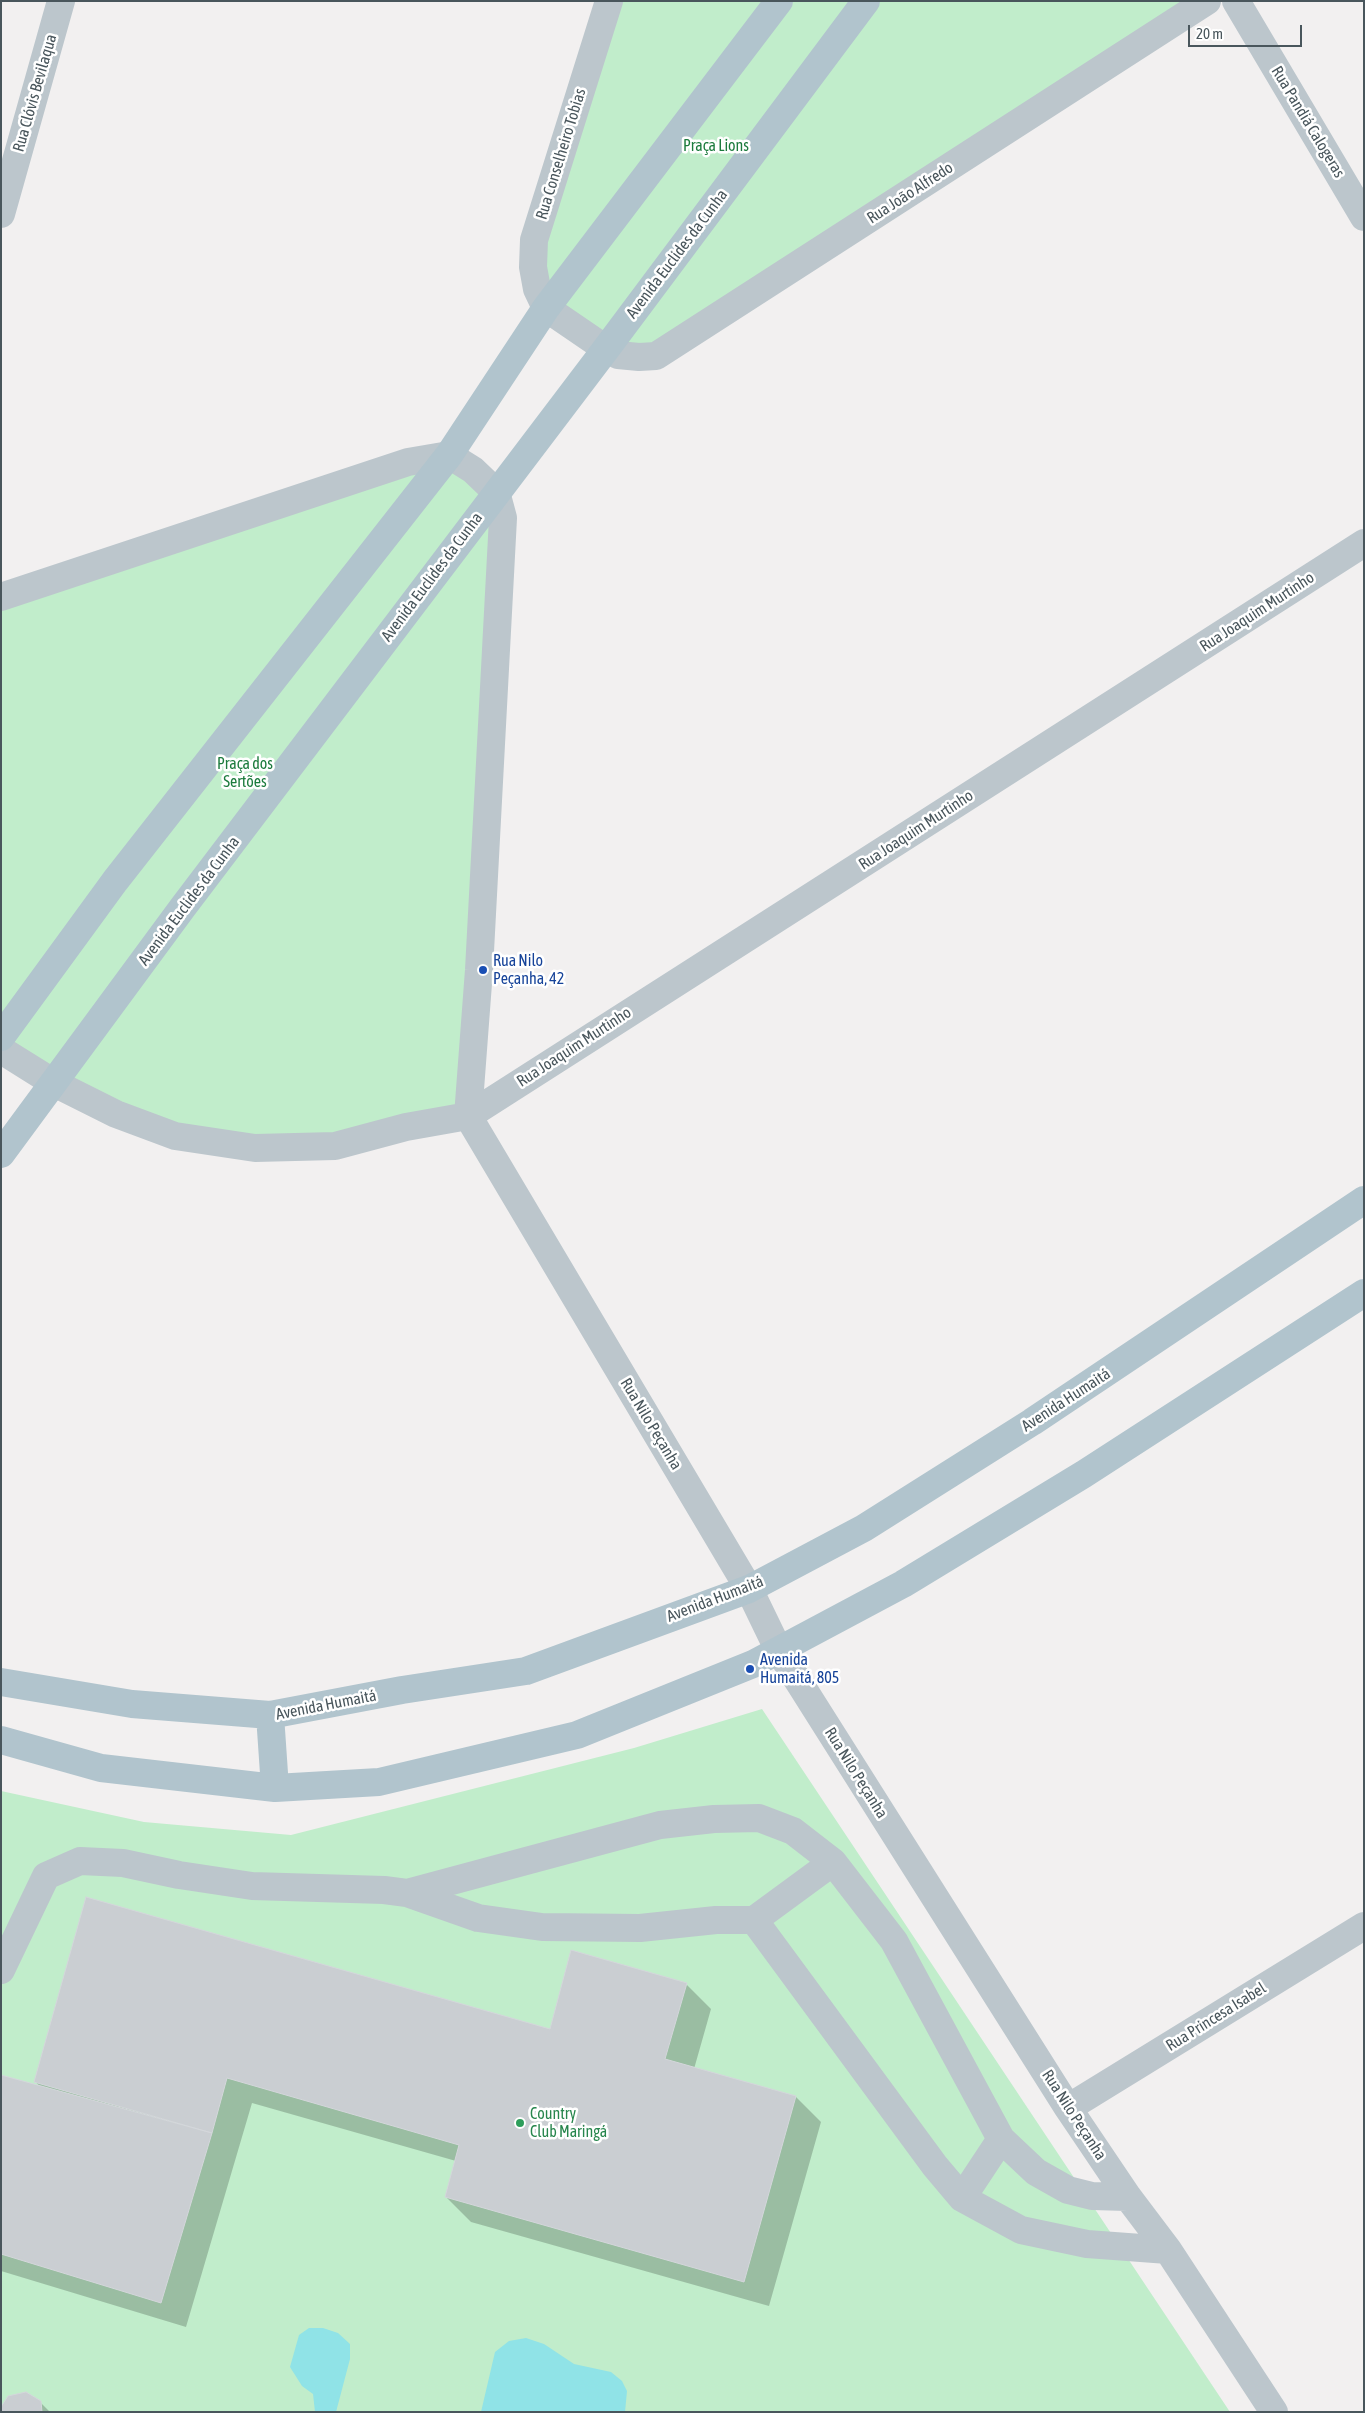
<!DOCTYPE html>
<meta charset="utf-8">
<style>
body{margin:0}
#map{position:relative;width:1365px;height:2413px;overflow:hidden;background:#f2f0f0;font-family:"Asap Condensed",sans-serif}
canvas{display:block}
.frame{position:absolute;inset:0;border:2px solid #49565c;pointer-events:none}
.scale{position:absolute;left:1188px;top:25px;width:114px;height:22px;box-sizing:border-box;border:2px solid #49565c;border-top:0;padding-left:6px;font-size:15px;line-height:18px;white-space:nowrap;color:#49565c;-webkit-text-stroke:4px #fff;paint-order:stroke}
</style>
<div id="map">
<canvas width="1365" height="2413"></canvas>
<div class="frame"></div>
<div class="scale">20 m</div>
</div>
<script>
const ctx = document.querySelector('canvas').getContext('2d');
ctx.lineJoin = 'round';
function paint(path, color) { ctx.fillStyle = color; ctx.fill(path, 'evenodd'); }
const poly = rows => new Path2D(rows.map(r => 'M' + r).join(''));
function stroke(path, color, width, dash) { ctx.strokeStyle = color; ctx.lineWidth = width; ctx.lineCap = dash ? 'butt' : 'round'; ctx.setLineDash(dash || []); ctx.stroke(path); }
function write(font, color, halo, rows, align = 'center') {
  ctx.font = font + ' "Asap Condensed",sans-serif'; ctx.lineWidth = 5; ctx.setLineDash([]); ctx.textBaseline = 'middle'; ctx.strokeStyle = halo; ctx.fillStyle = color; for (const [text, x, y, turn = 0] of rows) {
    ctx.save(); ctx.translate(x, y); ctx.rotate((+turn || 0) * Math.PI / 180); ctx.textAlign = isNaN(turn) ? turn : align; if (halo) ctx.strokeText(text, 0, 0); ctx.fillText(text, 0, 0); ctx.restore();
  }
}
const green = poly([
 [609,1,1207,1,656,356,546,308,533,267],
 [449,455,496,492,470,1121,335,1146,175,1136,1,1050,1,597],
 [762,1709,1230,2412,1,2412,1,1791,144,1822,291,1835,634,1748]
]);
const water = poly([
 [309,2328,323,2328,338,2333,350,2344,350,2359,336,2412,315,2412,313,2394,302,2386,290,2367,299,2335],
 [526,2338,544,2344,574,2364,611,2372,622,2381,627,2391,625,2412,481,2412,495,2352,509,2341]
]);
const shadow = poly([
 [686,1984,711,2009,694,2069,796,2097,821,2122,769,2306,471,2222,446,2197,456,2161,252,2103,186,2327,1,2271,1,2076,40,2087,35,2081,550,2030],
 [40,2402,50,2412,1,2412]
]);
const building = poly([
 [86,1897,550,2029,571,1950,687,1983,665,2059,796,2096,744,2282,445,2197,459,2145,227,2078,212,2133,34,2082,86,1897],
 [1,2075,212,2133,161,2303,1,2254,1,2075],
 [26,2392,41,2401,42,2412,1,2412,1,2407,8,2396,26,2392]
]);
const minor = poly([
 [609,1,534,240,533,267,537,289,546,308,606,349,618,355,639,357,656,356,1207,1],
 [1236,1,1364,217],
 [1,214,61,1],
 [1,597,408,462,449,455,473,470,496,492,503,518,479,970,468,1116],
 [1,1050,54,1083,116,1114,175,1136,255,1148,335,1146,406,1127,468,1116,1364,543],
 [468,1116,749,1589,778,1649,1068,2108,1128,2197,1168,2250,1274,2412],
 [407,1893,478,1918,542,1927,640,1928,716,1920,754,1920,935,2166,962,2198,1021,2230,1087,2244,1168,2250],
 [754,1920,833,1862],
 [1,1970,46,1876,80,1861,123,1863,179,1875,252,1886,384,1890,407,1893,660,1825,714,1819,759,1818,793,1831,833,1862,894,1941,1001,2139,1036,2172,1068,2190,1092,2196,1128,2197],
 [1068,2108,1364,1926],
 [962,2198,1001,2139]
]);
const major = poly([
 [1,1037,115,881,449,455,546,308,779,1],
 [1,1154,183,907,606,349,866,1],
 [1,1682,132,1704,270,1715,402,1690,526,1671,749,1589,864,1528,1032,1422,1364,1200],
 [270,1715,275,1788],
 [1,1740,101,1768,275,1788,379,1782,577,1735,753,1664,903,1584,1084,1474,1364,1293]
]);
const markers = [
 [483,970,5,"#1a4fb4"],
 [750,1669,5,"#1a4fb4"],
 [520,2123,5,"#2e9e5b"]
];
const streetNames = [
 ["Rua Clóvis Bevilaqua",35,93,-74],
 ["Rua Pandiá Calogeras",1308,122,59],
 ["Rua Conselheiro Tobias",561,154,-73],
 ["Rua João Alfredo",910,193,-33],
 ["Avenida Euclides da Cunha",677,254,-53],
 ["Avenida Euclides da Cunha",432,577,-53],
 ["Rua Joaquim Murtinho",1257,612,-33],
 ["Rua Joaquim Murtinho",916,830,-33],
 ["Avenida Euclides da Cunha",189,901,-53],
 ["Rua Joaquim Murtinho",574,1047,-33],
 ["Avenida Humaitá",1066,1400,-33],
 ["Rua Nilo Peçanha",651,1424,59],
 ["Avenida Humaitá",715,1599,-21],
 ["Avenida Humaitá",326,1705,-11],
 ["Rua Nilo Peçanha",856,1773,58],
 ["Rua Princesa Isabel",1216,2017,-32],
 ["Rua Nilo Peçanha",1074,2115,57]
];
const parkNames = [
 ["Praça Lions",716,146],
 ["Praça dos",245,764],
 ["Sertões",245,782]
];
const transitNames = [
 ["Rua Nilo",493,961],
 ["Peçanha, 42",493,979],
 ["Avenida",760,1660],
 ["Humaitá, 805",760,1678]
];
const leisureNames = [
 ["Country",530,2114],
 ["Club Maringá",530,2132]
];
paint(green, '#c1edcb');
paint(water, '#90e3e7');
paint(shadow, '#0003');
paint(building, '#caced2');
stroke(building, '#d4d7db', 1);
stroke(minor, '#bcc6cc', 28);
stroke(major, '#b1c4cd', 28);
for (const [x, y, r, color] of markers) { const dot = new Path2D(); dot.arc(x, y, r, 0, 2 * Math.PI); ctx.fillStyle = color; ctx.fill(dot); stroke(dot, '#fff', 2); }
write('16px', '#49565c', '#fff', streetNames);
write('16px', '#1c7b3d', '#fff', parkNames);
write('16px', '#164399', '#fff', transitNames, 'left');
write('16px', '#27864d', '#fff', leisureNames, 'left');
</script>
